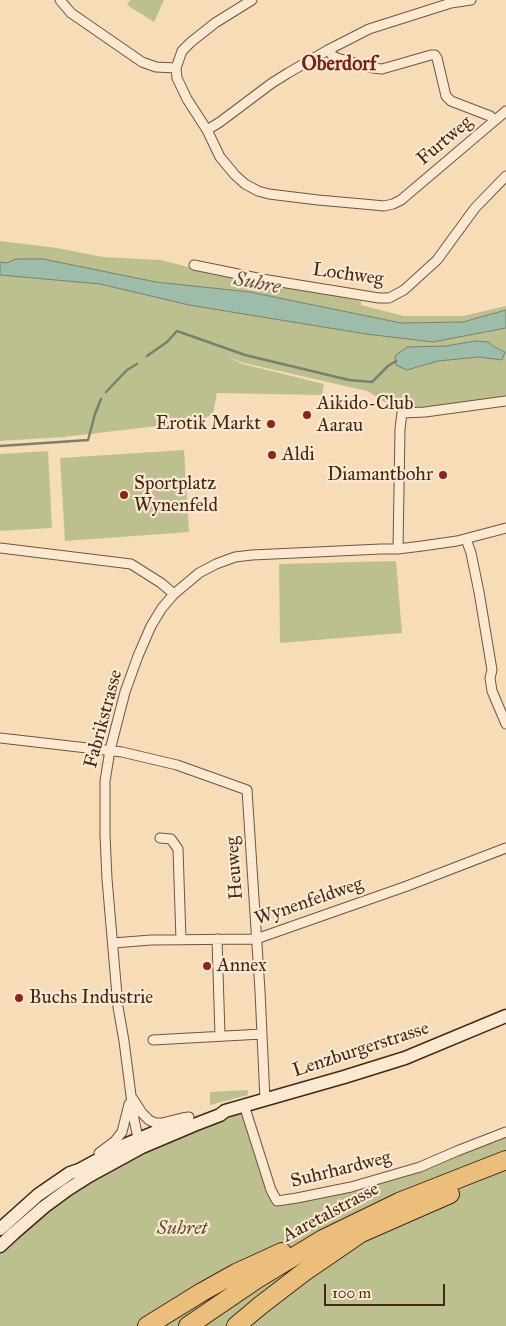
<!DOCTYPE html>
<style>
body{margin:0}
#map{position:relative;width:506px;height:1326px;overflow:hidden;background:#f7dcb8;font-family:"IM FELL Great Primer",serif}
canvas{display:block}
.scale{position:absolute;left:324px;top:1284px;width:121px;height:22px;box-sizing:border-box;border:2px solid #452717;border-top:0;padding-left:6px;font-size:15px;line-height:18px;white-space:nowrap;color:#452717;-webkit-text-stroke:4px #fae8d1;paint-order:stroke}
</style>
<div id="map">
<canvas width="506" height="1326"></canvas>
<div class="scale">100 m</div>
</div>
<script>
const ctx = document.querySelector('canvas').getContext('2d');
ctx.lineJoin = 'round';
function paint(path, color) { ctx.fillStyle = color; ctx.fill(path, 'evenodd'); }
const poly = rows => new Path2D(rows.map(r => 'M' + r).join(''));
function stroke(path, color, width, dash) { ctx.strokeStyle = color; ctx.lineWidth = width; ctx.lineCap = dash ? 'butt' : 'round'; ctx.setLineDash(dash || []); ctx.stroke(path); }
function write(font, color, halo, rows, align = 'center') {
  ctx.font = font + ' "IM FELL Great Primer",serif'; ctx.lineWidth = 4.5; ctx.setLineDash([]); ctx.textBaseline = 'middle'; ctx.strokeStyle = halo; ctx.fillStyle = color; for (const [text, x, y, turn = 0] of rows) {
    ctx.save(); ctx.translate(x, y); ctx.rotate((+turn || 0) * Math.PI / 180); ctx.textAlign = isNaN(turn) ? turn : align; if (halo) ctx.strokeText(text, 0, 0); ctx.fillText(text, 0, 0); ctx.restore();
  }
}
const green = poly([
 [130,0,164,0,154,22,127,5],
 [0,241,57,248,103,257,161,260,192,268,361,301,361,305,404,316,463,316,506,306,506,310,463,322,401,323,250,292,156,282,16,259,7,263,0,262],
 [0,275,100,284,189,305,366,334,433,342,506,328,506,401,402,413,367,391,244,363,227,357,243,364,324,384,322,395,217,393,213,414,199,421,64,437,0,441],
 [475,341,489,342,493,346,505,352,502,359,479,357,438,361,407,370,446,346],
 [184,450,189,532,65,541,60,458],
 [48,451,52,528,0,531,0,454],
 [396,561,402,633,280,643,279,564],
 [330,1054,334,1063,317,1070,313,1061],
 [248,1090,248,1095,210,1105,210,1092],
 [244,1105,277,1201,351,1187,506,1132,506,1326,0,1326,0,1238,14,1224,54,1192,101,1161]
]);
const water = poly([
 [16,259,43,259,156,282,250,292,401,323,463,322,506,310,506,328,433,342,366,334,189,305,100,284,0,275,0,262,7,263,16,259],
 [475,341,489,342,493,346,505,352,502,360,479,357,438,361,407,370,396,365,395,356,407,347,446,346,475,341]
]);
const stream = poly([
 [147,356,167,342,177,331,245,355,349,380,372,382,388,366,396,361],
 [106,392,127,370,137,364],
 [0,446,88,440,95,414,101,399]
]);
const street = poly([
 [60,0,71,13,142,62,156,67,176,68],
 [252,0,215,23,191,42,182,51,176,68,177,78,187,99,207,130,220,157,235,175,245,184,258,191,269,194,318,200,374,205,384,206,393,204,401,200,506,111],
 [328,50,333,56,337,58,373,68,382,69,431,55,435,55,437,58,446,96,451,101,490,116,494,120],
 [207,130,220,122,272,83,288,73,328,50,369,29,451,3,471,0],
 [194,265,262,279,379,298,389,298,404,290,437,260,475,208,506,176],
 [466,539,471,553,479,592,492,670,490,678,492,691,506,724],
 [0,548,131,564,161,583,174,594],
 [398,549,400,429,402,413,425,412,506,401],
 [0,738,122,752,177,765,247,790,260,991,265,1100],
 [160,838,171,839,178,849,181,940],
 [217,939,220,1036],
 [113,943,151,940,256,939,407,886,506,848],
 [153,1040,262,1034],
 [133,1099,142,1113,149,1120,155,1123,162,1123,182,1118,189,1117],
 [244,1105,271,1190,277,1201,297,1198,351,1187,420,1167,457,1151,506,1132],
 [138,1138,134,1119,124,1041,118,1007,107,879,105,835,105,781,110,750,125,692,138,656,151,626,162,608,174,594,199,573,216,564,235,557,252,555,381,549,398,549,422,546,457,541,506,528],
 [99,1153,115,1141,122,1132,129,1104]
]);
const secondary = poly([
 [0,1229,38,1195,70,1173,79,1170,127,1144,182,1121],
 [0,1246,14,1233,44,1207,67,1190,89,1176,142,1147,194,1125,220,1115,225,1111,344,1077,405,1058,506,1016]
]);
const highway = poly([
 [352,1237,450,1194],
 [147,1326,202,1292,236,1273,282,1252],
 [188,1326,257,1279,323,1239,399,1202,506,1160],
 [236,1326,261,1305,304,1272,361,1233]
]);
const markers = [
 [307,415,5,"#8f2418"],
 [271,424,5,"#8f2418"],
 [272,455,5,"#8f2418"],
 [443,475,5,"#8f2418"],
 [124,495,5,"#8f2418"],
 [207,966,5,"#8f2418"],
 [19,998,5,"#8f2418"]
];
const streetNames = [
 ["Furtweg",445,141,-40],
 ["Lochweg",348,275,8],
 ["Fabrikstrasse",104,719,-75],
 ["Heuweg",235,868,-94],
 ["Wynenfeldweg",309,902,-19],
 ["Lenzburgerstrasse",361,1050,-18],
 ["Suhrhardweg",341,1170,-14],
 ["Aaretalstrasse",331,1213,-28]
];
const poiNames = [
 ["Aikido-Club",317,404],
 ["Aarau",317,426],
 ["Erotik Markt",261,424,"right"],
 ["Aldi",282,455],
 ["Diamantbohr",433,475,"right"],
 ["Sportplatz",134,484],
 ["Wynenfeld",134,506],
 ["Annex",217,966],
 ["Buchs Industrie",29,998]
];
const parkNames = [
 ["Suhret",182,1229]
];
const neighbourhoodNames = [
 ["Oberdorf",339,65]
];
const waterNames = [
 ["Suhre",257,284,11]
];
paint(green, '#bcc08f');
paint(water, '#9ebcaa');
stroke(water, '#7a806f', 1);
stroke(stream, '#7a806f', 2.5);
stroke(street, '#72543f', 11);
stroke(secondary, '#452717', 15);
stroke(highway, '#452717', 20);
stroke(street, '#fae8d1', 9);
stroke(secondary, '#fae8d1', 12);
stroke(highway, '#ecbe7c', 18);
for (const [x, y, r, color] of markers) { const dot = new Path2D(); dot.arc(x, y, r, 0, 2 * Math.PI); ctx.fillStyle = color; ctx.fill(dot); stroke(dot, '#fae8d1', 2); }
write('19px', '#452717', '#fae8d1', streetNames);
write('19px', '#452717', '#fae8d1', poiNames, 'left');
write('italic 19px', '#634d35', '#fae8d1', parkNames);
write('bold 20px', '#7a1f14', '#fae8d1', neighbourhoodNames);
write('italic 20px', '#5b4c3c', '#fae8d1', waterNames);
</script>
